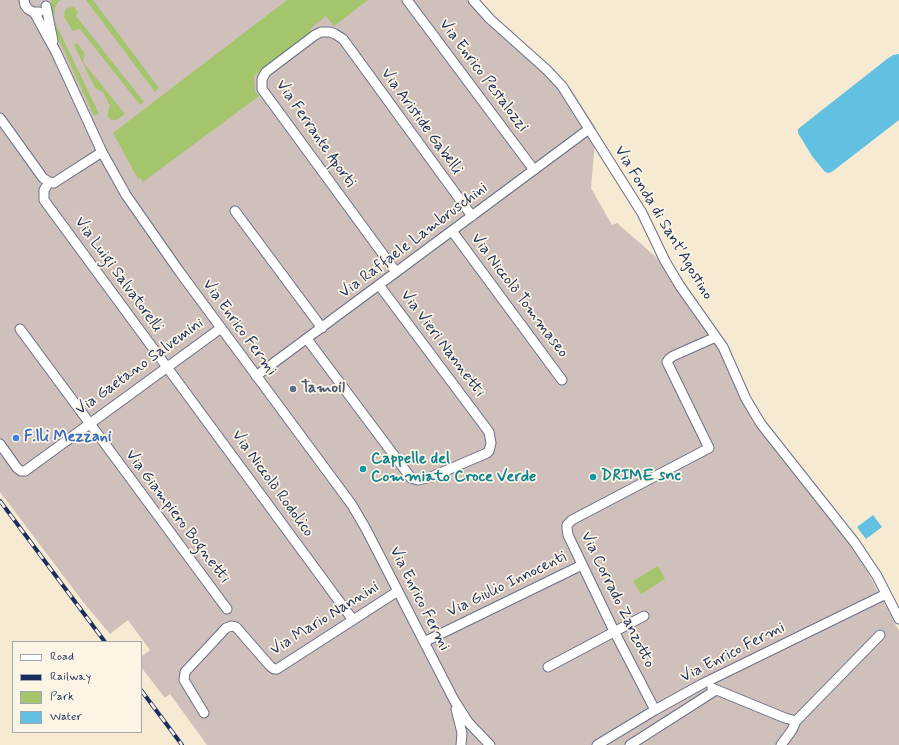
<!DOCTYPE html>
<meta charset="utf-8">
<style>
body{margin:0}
#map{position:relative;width:899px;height:745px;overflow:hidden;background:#f6ead2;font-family:Mynerve,sans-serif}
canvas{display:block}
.legend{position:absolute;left:12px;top:641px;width:130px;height:92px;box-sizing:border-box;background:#fcf5e5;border:1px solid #a2a6af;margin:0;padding:5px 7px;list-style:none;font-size:12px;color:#1b2f5e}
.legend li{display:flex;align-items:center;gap:8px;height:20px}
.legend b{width:20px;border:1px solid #a2a6af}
</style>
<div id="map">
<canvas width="899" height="745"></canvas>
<ul class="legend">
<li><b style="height:5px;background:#fff"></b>Road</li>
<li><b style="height:5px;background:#1b2f5e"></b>Railway</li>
<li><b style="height:11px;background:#a5c56d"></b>Park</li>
<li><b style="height:11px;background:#62c1e0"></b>Water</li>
</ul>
</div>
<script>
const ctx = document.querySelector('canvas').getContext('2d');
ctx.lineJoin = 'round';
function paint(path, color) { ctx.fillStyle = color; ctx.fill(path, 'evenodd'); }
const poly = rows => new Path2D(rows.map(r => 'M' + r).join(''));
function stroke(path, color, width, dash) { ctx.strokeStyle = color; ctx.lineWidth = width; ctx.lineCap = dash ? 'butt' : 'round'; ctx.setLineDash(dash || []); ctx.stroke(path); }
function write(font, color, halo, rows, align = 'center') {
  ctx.font = font + ' Mynerve,sans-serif'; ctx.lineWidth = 3.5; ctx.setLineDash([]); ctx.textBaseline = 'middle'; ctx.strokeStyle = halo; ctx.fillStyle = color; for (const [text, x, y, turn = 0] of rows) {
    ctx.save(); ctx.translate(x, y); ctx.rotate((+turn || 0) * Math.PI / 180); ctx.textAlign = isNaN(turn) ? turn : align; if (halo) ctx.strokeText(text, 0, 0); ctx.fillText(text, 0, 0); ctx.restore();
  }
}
const industrial = poly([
 [0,0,478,0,484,7,551,68,569,86,596,128,591,188,612,225,617,223,656,257,719,351,740,398,756,426,846,538,866,569,899,631,899,745,207,745,170,694,165,698,141,667,141,657,150,650,128,620,110,634,84,603,0,492]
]);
const green = poly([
 [52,0,61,0,58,2,55,8,54,17,55,22,99,114,94,116,54,29,50,6],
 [86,0,93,0,159,88,155,92],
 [287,0,368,0,334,26,326,16,310,29,312,32,255,75,254,78,255,91,259,96,143,182,140,178,138,179,113,133],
 [74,7,78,12,76,16,144,102,140,105,80,29,73,31,64,17,65,10,67,8],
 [77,43,85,54,83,62,125,114,116,120,111,120,107,115,110,106,103,92,95,88,74,45],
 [658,566,665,579,641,594,633,581]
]);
const water = poly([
 [899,54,899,120,833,171,829,173,825,172,812,156,798,133,798,129,887,59,893,55],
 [873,515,882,527,866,539,857,527]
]);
const minor = poly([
 [24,0,25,5,28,9,33,12,39,12],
 [407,0,534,170],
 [473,0,490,19,547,70,562,86,642,213,665,261,680,286,723,347,746,399,761,424,855,543,877,576,899,619],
 [46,6,53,41],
 [34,12,56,52,102,152,126,195,179,271,352,505,366,529,454,700,468,722,490,745],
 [0,118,43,178,49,182,54,183,60,179,102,152],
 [49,182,44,190,44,200,353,620],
 [235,211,322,328],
 [452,231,562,380],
 [396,272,262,89,262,79,266,72,315,35,321,32,330,32,335,34,343,39,472,216],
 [20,329,227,609],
 [307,339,411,478,418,480,431,477,487,453,489,451,491,443,489,432,379,285],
 [256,376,589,129],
 [0,444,17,468,21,471,25,471,221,328],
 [424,642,582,565],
 [548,667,644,616],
 [712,688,785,718,796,721],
 [456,709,462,733,461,745],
 [655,710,614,631,568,535,567,528,567,525,572,520,709,448,667,362,669,359,673,356,716,337],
 [204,713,184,680,185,672,226,628,231,626,236,627,270,666,274,669,277,669,398,591],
 [597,745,655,710,702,684,886,594],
 [630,745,716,690],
 [781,745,792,730,796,721,880,635]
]);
const rail = poly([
 [0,501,105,642],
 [141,690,182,745]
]);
const markers = [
 [293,389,4,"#5c6f8a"],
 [16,438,4,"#3f7fe0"],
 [363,469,4,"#0f9aa8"],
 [593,477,4,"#0f9aa8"]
];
const streetNames = [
 ["Via Enrico Pestalozzi",483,76,53],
 ["Via Aristide Gabelli",421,122,54],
 ["Via Ferrante Aporti",315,134,55],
 ["Via Fonda di Sant'Agostino",663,223,59],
 ["Via Raffaele Lambruschini",414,241,-37],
 ["Via Luigi Salvatorelli",118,275,54],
 ["Via Niccolò Tommaseo",519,296,53],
 ["Via Enrico Fermi",239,328,54],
 ["Via Vieri Nannetti",442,344,53],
 ["Via Gaetano Salvemini",140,367,-36],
 ["Via Niccolò Rodolico",272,484,54],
 ["Via Giampiero Bognetti",177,517,53],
 ["Via Giulio Innocenti",507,585,-26],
 ["Via Enrico Fermi",419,599,63],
 ["Via Corrado Zanzotto",617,600,64],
 ["Via Mario Nannini",325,619,-32],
 ["Via Enrico Fermi",733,653,-27]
];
const serviceNames = [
 ["Tamoil",301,389]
];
const shopNames = [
 ["F.lli Mezzani",24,438]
];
const cultureNames = [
 ["Cappelle del",371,460],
 ["Commiato Croce Verde",371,478],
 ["DRIME snc",601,477]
];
paint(industrial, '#cfc0bb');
paint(green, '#a5c56d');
paint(water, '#62c1e0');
stroke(minor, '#687087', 11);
stroke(minor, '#fff', 9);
stroke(rail, '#1b2f5e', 4);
stroke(rail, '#fcf5e5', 2.5, [8]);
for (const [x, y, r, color] of markers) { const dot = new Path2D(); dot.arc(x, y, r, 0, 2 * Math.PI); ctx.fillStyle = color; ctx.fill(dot); stroke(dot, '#fcf5e5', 1.5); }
write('16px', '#1b2f5e', '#fcf5e5', streetNames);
write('bold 16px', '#4e5e75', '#fcf5e5', serviceNames, 'left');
write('bold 16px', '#366cbe', '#fcf5e5', shopNames, 'left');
write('bold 16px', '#0d838f', '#fcf5e5', cultureNames, 'left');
</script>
